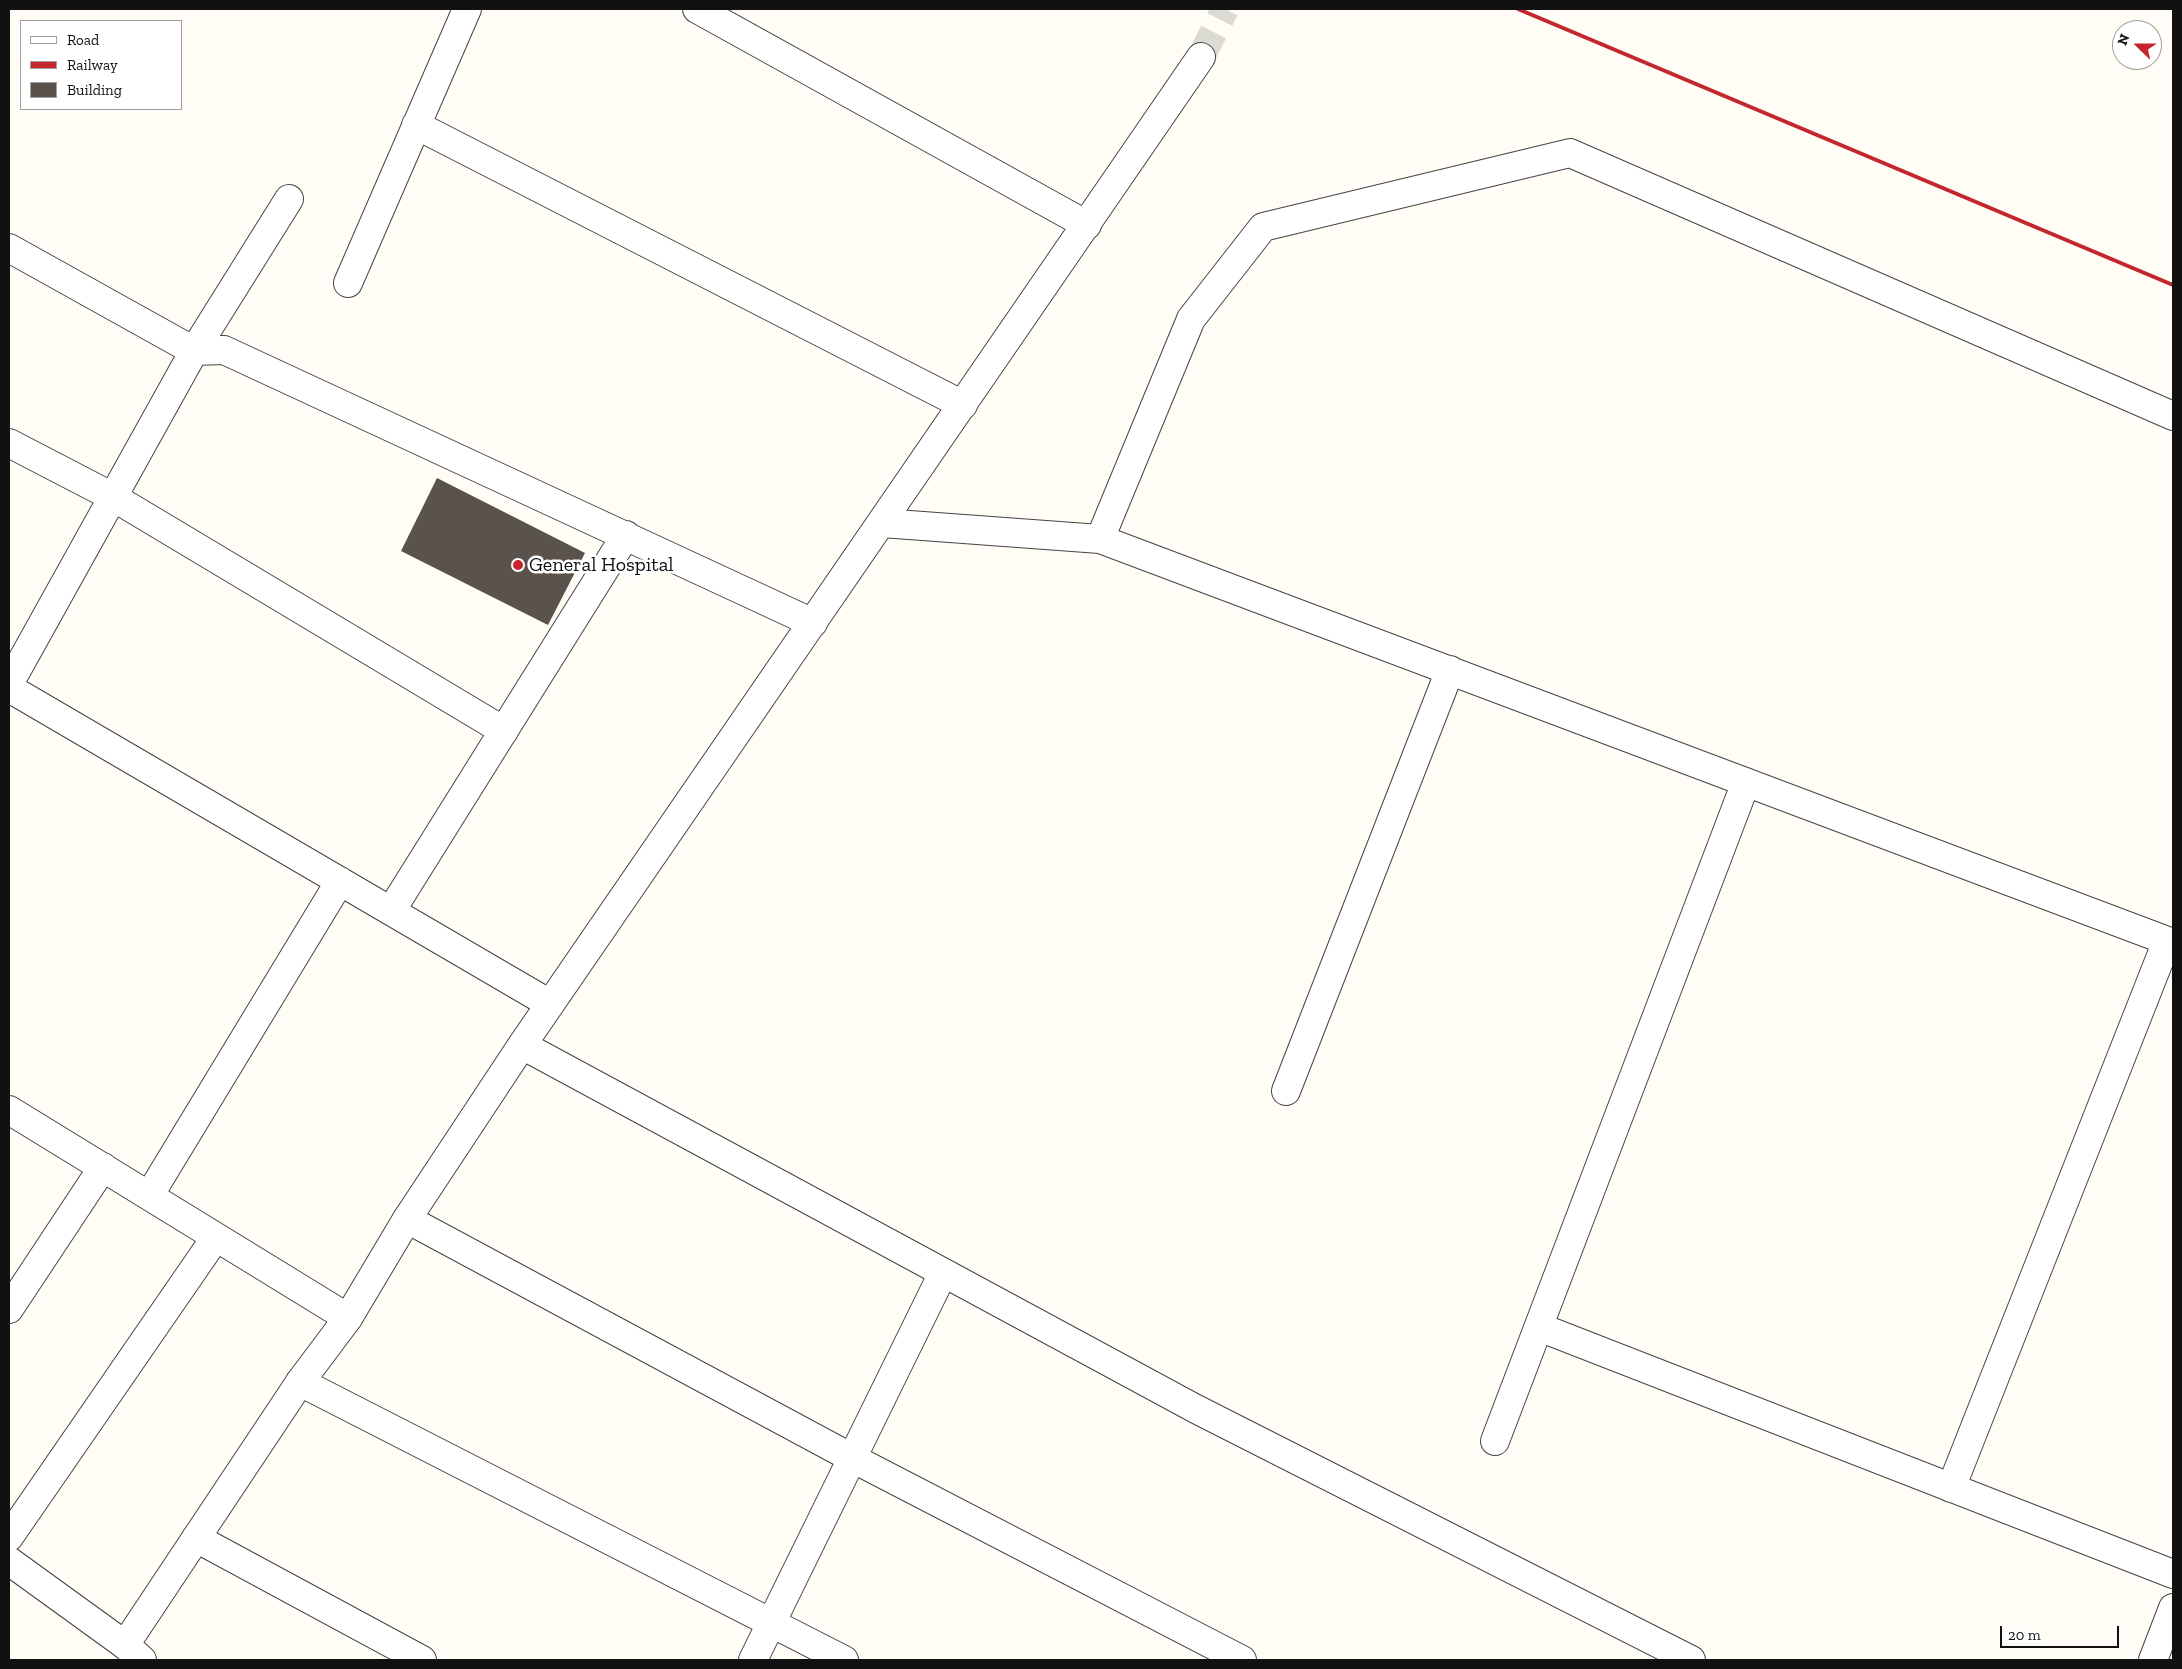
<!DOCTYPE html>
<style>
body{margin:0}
#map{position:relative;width:2182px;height:1669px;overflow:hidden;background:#fffdf5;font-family:"Zilla Slab",serif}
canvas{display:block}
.frame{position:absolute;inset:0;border:10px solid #111;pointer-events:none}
.legend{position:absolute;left:20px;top:20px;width:162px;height:90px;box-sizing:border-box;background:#fff;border:1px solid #a0a0a0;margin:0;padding:6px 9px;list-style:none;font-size:15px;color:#111}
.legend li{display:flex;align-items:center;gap:10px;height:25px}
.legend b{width:25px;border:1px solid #a0a0a0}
.north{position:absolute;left:2112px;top:20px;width:50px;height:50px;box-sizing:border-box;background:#fff;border:1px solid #a0a0a0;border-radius:50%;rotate:292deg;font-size:14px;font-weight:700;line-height:20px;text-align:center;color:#111}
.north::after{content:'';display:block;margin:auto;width:18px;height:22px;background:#c4262e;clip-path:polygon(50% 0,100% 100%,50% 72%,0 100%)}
.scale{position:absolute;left:2000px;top:1626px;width:119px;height:22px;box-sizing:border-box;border:2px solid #111;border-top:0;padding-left:6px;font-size:15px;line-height:18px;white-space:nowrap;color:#111;-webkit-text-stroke:4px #fff;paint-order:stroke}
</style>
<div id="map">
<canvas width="2182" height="1669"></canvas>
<div class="frame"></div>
<ul class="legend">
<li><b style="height:6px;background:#fff"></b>Road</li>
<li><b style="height:6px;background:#c4262e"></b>Railway</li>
<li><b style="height:14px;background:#5a524d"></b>Building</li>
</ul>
<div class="north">N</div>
<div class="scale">20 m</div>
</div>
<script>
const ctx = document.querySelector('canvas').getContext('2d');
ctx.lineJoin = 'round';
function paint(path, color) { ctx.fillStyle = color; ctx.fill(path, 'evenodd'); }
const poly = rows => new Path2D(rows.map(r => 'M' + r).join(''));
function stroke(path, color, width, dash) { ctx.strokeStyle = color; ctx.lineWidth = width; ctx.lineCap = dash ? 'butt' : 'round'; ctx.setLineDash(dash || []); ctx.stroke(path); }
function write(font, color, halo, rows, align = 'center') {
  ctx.font = font + ' "Zilla Slab",serif'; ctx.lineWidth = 5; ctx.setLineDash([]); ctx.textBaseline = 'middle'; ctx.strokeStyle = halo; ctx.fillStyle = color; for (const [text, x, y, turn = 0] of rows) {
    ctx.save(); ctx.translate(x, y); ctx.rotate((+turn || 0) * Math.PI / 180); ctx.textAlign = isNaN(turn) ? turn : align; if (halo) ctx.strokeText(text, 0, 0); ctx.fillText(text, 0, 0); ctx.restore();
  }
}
const building = poly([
 [437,478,585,553,548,625,401,551]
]);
const tertiaryTunnel = poly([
 [1201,57,1225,9]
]);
const minor = poly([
 [697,9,1087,225],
 [416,125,963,405],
 [9,248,194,351,224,350,813,623],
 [348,283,467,9],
 [9,443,113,497,504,731],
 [882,523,1100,539,1191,319,1263,227,1570,153,2173,416],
 [1100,539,2173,943],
 [9,684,194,351,289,199],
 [9,688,550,1004],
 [391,911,626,535],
 [1286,1091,1450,670],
 [9,1110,348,1318],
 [149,1196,340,881],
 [407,1219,852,1458,1242,1660],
 [9,1309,103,1167],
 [1539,1327,2173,1574],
 [300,1382,844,1660],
 [1495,1441,1746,782],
 [1951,1488,2167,941],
 [9,1537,216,1237],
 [196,1538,422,1660],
 [125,1645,142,1660],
 [753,1660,943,1273],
 [2153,1660,2173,1608]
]);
const tertiary = poly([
 [522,1045,1196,1409,1691,1660],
 [9,1561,125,1645,300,1382,348,1318,407,1219,522,1045,1201,57]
]);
const rail = poly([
 [1518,9,2173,285]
]);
const markers = [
 [518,565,6,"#c4262e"]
];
const poiNames = [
 ["General Hospital",529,565]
];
paint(building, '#5a524d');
stroke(tertiaryTunnel, '#dbdad3', 28, [28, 14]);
stroke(minor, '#444', 30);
stroke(tertiary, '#444', 30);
stroke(minor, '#fff', 28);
stroke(tertiary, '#fff', 28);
stroke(rail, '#c4262e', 4);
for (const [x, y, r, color] of markers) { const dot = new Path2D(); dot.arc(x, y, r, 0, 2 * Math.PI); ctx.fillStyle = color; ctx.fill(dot); stroke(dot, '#fff', 2); }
write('20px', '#111', '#fff', poiNames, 'left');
</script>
